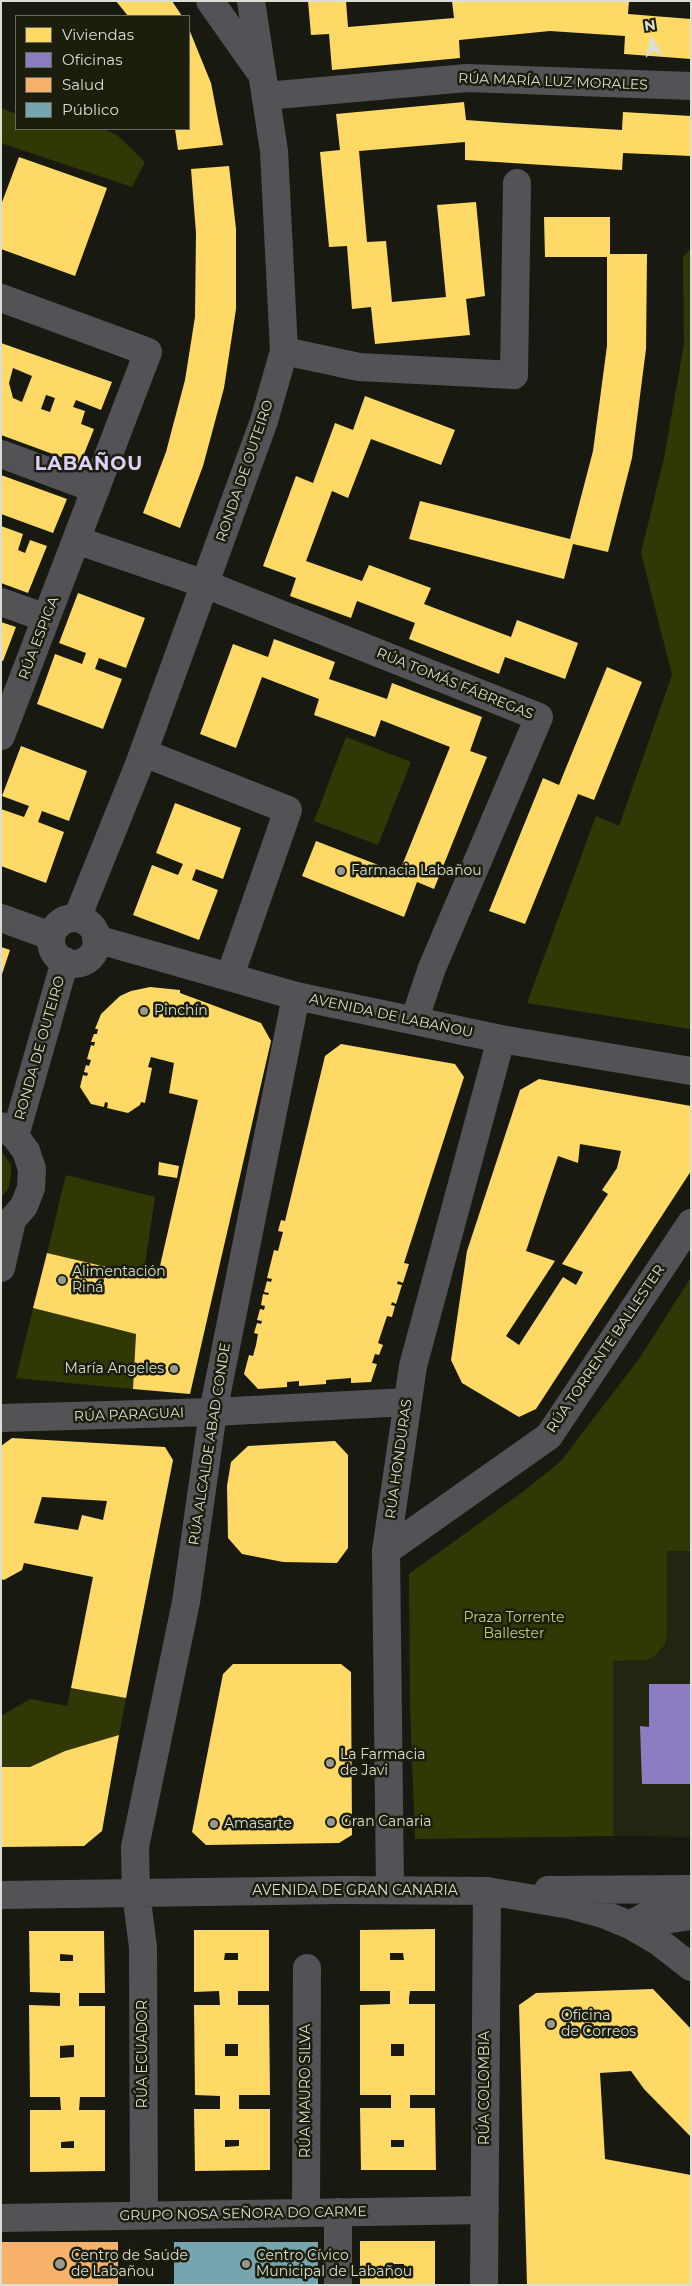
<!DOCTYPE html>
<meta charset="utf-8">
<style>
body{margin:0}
#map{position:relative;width:692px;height:2286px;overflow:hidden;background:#181a11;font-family:Montserrat,sans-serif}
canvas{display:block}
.frame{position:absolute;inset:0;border:2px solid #dcded3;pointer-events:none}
.legend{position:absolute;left:15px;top:15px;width:175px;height:115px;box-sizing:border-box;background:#1b1e0d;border:1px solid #686b5c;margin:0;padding:6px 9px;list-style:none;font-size:15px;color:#dcded3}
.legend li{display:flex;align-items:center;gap:10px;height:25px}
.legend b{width:25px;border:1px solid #686b5c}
.north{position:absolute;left:627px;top:15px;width:50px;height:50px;-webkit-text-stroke:4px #1b1e0d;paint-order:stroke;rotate:352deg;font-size:14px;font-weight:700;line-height:20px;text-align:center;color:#dcded3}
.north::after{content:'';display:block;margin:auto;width:18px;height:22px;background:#dcded3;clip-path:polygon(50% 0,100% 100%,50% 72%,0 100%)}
</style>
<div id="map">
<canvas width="692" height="2286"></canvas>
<div class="frame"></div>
<ul class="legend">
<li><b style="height:14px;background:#ffd966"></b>Viviendas</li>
<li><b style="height:14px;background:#8e7cc3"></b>Oficinas</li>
<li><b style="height:14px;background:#f6b26b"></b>Salud</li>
<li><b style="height:14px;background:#76a5af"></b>Público</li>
</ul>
<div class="north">N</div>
</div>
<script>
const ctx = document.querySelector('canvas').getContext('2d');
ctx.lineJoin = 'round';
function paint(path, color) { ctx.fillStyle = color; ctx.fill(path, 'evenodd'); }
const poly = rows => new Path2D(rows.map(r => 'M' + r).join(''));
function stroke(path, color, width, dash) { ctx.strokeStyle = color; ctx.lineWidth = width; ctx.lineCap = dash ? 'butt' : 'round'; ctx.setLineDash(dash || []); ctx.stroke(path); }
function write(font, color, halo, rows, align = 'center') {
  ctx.font = font + ' Montserrat,sans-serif'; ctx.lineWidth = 5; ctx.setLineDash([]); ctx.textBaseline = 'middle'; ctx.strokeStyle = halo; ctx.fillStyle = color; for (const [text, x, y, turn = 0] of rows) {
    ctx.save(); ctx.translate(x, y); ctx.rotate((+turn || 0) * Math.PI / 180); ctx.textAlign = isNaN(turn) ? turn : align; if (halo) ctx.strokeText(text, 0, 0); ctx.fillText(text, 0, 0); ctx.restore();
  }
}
const built = poly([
 [691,1421,691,1837,613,1836,613,1660,660,1653,665,1645,667,1634,667,1551,690,1551]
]);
const green = poly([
 [1,108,16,114,16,129,105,129,118,136,145,162,132,187,1,143],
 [691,248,691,1029,527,1003,596,816,619,826,672,675,641,553,664,458,684,344,683,257],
 [346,737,411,762,378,845,314,821],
 [1,1150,11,1165,11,1176,9,1187,1,1198],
 [66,1175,155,1197,143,1277,47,1253],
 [691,1277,690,1551,667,1551,667,1634,665,1645,655,1656,645,1660,613,1661,613,1836,415,1839,410,1705,409,1574,524,1491,561,1461,639,1359],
 [33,1308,136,1334,133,1389,16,1378],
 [71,1688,126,1698,119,1735,65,1751,30,1767,1,1767,1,1716,30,1699,67,1706]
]);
const homes = poly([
 [116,1,172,1,182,16,128,16],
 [308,1,346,1,348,27,454,18,452,1,629,1,628,14,691,19,691,59,624,54,625,36,550,31,459,40,460,58,332,70,329,34,311,35],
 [189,29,211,83,223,145,178,150,175,129,189,129],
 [464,102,466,120,506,123,622,130,623,112,691,116,691,156,623,153,622,170,465,160,465,142,359,151,367,242,386,241,392,302,446,297,437,205,476,202,485,296,466,299,470,335,375,344,371,307,352,309,347,246,329,247,320,152,340,150,336,114],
 [19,157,107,188,75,276,1,249,1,205],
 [229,166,236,229,236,309,224,388,203,466,180,528,143,513,166,452,185,380,195,317,196,233,191,169],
 [544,217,610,217,610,254,647,254,646,349,632,458,608,552,573,544,564,579,409,539,420,501,570,539,593,451,607,346,607,257,545,257],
 [1,343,112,382,101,410,76,400,73,407,85,411,81,424,94,429,80,464,1,435],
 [13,368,32,376,22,402,13,398,9,383],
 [46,395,55,398,50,412,41,409],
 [365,396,455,430,441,465,371,439,348,498,332,491,306,561,362,581,369,565,431,588,424,604,511,637,517,620,578,643,565,679,505,657,499,674,409,639,415,623,357,601,351,618,290,596,296,578,263,566,296,476,313,483,335,423,353,430],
 [1,475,67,499,53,533,1,514],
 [1,526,23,534,18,550,25,553,30,540,47,546,28,593,1,583],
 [78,593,145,618,126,668,99,658,95,669,122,679,103,729,37,704,55,654,82,664,86,653,59,643],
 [1,622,16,627,3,661,1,661],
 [274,639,335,662,329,679,387,699,392,683,482,717,470,751,487,757,434,889,417,882,404,917,302,876,316,841,399,873,450,747,381,720,375,737,314,715,319,699,262,677,236,748,200,734,233,644,268,657],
 [607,667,642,682,594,800,578,794,525,924,489,911,543,778,559,785],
 [21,746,87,771,69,821,42,811,38,822,64,832,46,883,1,866,1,809,24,817,29,806,2,796],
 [175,803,241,828,223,879,196,869,192,880,218,890,199,940,133,915,152,865,178,875,183,864,156,853],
 [1,947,10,950,2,974,1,974],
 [150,987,180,990,180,993,261,1023,271,1041,190,1394,133,1389,136,1334,33,1308,47,1253,157,1279,198,1100,169,1093,174,1063,151,1057,148,1067,152,1068,145,1103,141,1102,140,1105,128,1113,107,1108,108,1103,105,1102,104,1107,91,1104,80,1087,83,1075,87,1076,88,1073,84,1072,86,1065,89,1066,91,1060,87,1059,91,1045,94,1046,95,1042,91,1042,92,1039,94,1034,97,1034,98,1029,95,1029,101,1014,120,996,131,991],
 [341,1044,455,1064,464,1077,404,1263,409,1264,403,1283,398,1281,397,1284,402,1285,396,1304,392,1302,391,1305,395,1306,392,1317,387,1316,378,1343,383,1345,379,1355,375,1354,372,1363,377,1364,371,1382,351,1383,351,1378,326,1380,326,1384,299,1386,299,1381,287,1382,287,1387,258,1389,244,1374,249,1355,253,1356,256,1345,258,1334,254,1333,257,1323,261,1324,262,1321,257,1320,260,1309,264,1310,265,1306,261,1305,263,1294,268,1295,269,1293,264,1292,267,1281,271,1282,272,1279,267,1278,274,1250,278,1251,283,1232,278,1231,281,1220,285,1221,325,1056],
 [539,1079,691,1106,691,1171,536,1409,519,1417,462,1383,451,1360,467,1251,520,1090],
 [580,1144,621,1151,617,1168,602,1190,608,1194,562,1264,583,1272,576,1285,563,1277,519,1345,506,1336,555,1261,526,1251,558,1156,578,1163],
 [159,1162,179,1166,177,1178,158,1175],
 [12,1438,165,1447,173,1460,126,1698,71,1688,93,1577,24,1563,22,1570,4,1580,1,1579,1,1446],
 [42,1497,107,1501,103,1520,82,1515,78,1530,34,1523],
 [335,1441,348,1455,348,1548,337,1563,283,1562,242,1554,228,1538,227,1486,231,1462,248,1446],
 [233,1664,341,1664,351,1672,352,1835,339,1843,206,1845,192,1832,223,1674],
 [119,1735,102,1831,84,1846,1,1847,1,1767,30,1767,65,1751],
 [435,1929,435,1991,410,1991,409,1998,409,2004,435,2004,435,2095,410,2095,410,2108,435,2108,436,2170,361,2170,360,2108,391,2108,391,2095,360,2095,360,2005,390,2004,390,1991,360,1991,360,1930],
 [390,1953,403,1953,404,1960,390,1960],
 [391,2044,404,2044,404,2056,391,2056],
 [391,2140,404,2140,404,2147,391,2147],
 [194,1930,269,1930,269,1991,238,1991,238,2005,269,2005,270,2095,239,2095,239,2109,270,2109,270,2170,195,2171,194,2109,220,2109,220,2096,195,2095,194,2005,220,2005,219,1991,194,1992],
 [225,1953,238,1953,238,1960,224,1960],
 [225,2044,238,2044,238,2056,225,2056],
 [225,2140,239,2140,239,2146,225,2147],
 [29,1931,104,1931,105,1993,79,1993,79,2006,105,2006,105,2097,80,2097,79,2110,105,2110,105,2171,30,2172,30,2110,61,2110,60,2097,30,2097,29,2005,60,2006,60,1993,30,1992],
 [60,1954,73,1955,73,1961,60,1961],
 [74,2045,74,2057,60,2058,60,2046],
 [74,2141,74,2148,61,2148,61,2142],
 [653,1989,691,2029,691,2137,644,2089,631,2071,600,2073,605,2159,691,2175,691,2285,527,2285,519,2005,536,1993],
 [360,2241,435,2241,435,2285,360,2285],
 [391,2264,404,2264,404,2271,391,2271]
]);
const offices = poly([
 [649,1684,691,1684,691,1784,642,1784,640,1726,649,1727]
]);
const health = poly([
 [1,2242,118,2242,118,2285,1,2285]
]);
const public = poly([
 [174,2242,318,2242,318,2285,174,2285]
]);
const minor = poly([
 [210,1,258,69],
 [266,96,467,78,691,86],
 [1,298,148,352,1,736],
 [284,351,359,367,514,375,517,183],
 [1,454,96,489],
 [76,540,205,584,539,717,432,968,414,1021],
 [1,602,46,618],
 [144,753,288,810,230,976],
 [1,918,51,936],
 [77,918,138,767,264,421,284,351,274,151,251,1],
 '51 941a23 23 0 1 1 46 0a23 23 0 1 1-46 0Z',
 [96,939,296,996,501,1039,691,1071],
 [1,1126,15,1136,26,1151,32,1169,31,1188,24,1206,12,1220,1,1226],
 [15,1136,65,961],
 [1,1268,12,1220],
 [1,1418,213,1412,407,1402],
 [386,1551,549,1436,691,1223],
 [390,1890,386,1551,413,1366,501,1039],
 [548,1890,691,1889],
 [1,1895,340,1890,487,1891,570,1905,603,1914,630,1925,659,1942,691,1967],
 [644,1923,691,1916],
 [630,1925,678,1898,691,1895],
 [338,2212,338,2285],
 [306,2213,307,1968],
 [144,2215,143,1947,136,1893,135,1847,186,1602,213,1412,296,996],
 [1,2218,485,2210],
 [484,2285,487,1891]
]);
const markers = [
 [341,871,5,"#97998f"],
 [144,1011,5,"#97998f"],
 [62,1280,5,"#97998f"],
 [174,1369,5,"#97998f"],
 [330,1763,5,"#97998f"],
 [331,1822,5,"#97998f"],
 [214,1824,5,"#97998f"],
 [551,2024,5,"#97998f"],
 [60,2264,6,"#97998f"],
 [246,2264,5,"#97998f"]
];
const streetNames = [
 ["RÚA MARÍA LUZ MORALES",553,82,2],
 ["RONDA DE OUTEIRO",245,471,-71],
 ["RÚA ESPIGA",39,638,-69],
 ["RÚA TOMÁS FÁBREGAS",455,684,22],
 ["AVENIDA DE LABAÑOU",391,1016,12],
 ["RONDA DE OUTEIRO",40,1048,-74],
 ["RÚA TORRENTE BALLESTER",606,1349,-56],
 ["RÚA PARAGUAI",129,1415,-2],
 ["RÚA ALCALDE ABAD CONDE",210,1444,-81],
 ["RÚA HONDURAS",399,1459,-82],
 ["AVENIDA DE GRAN CANARIA",355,1891],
 ["RÚA ECUADOR",143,2054,-90],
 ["RÚA COLOMBIA",485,2088,-90],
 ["RÚA MAURO SILVA",306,2091,-90],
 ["GRUPO NOSA SEÑORA DO CARME",243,2214,-1]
];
const poiNames = [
 ["Farmacia Labañou",351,871],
 ["Pinchín",154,1011],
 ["Alimentación",72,1272],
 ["Riná",72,1288],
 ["María Angeles",164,1369,"right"],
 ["La Farmacia",340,1755],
 ["de Javi",340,1771],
 ["Gran Canaria",341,1822],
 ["Amasarte",224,1824],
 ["Oficina",561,2016],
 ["de Correos",561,2032],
 ["Centro de Saúde",71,2256],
 ["de Labañou",71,2272],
 ["Centro Cívico",256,2256],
 ["Municipal de Labañou",256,2272]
];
const parkNames = [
 ["Praza Torrente",514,1618],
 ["Ballester",514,1634]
];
const districtNames = [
 ["LABAÑOU",89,464]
];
paint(built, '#22250f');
paint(green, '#323805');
paint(homes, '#ffd966');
paint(offices, '#8e7cc3');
paint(health, '#f6b26b');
paint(public, '#76a5af');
stroke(minor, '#545256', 28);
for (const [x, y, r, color] of markers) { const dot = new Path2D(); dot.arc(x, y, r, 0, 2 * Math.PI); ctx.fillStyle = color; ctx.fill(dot); stroke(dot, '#1b1e0d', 2); }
write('14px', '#dcded3', '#1b1e0d', streetNames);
write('14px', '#dcded3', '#1b1e0d', poiNames, 'left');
write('14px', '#bfce75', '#1b1e0d', parkNames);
ctx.letterSpacing = '1px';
write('bold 19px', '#e0cff9', '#1b1e0d', districtNames);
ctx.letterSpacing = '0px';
</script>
